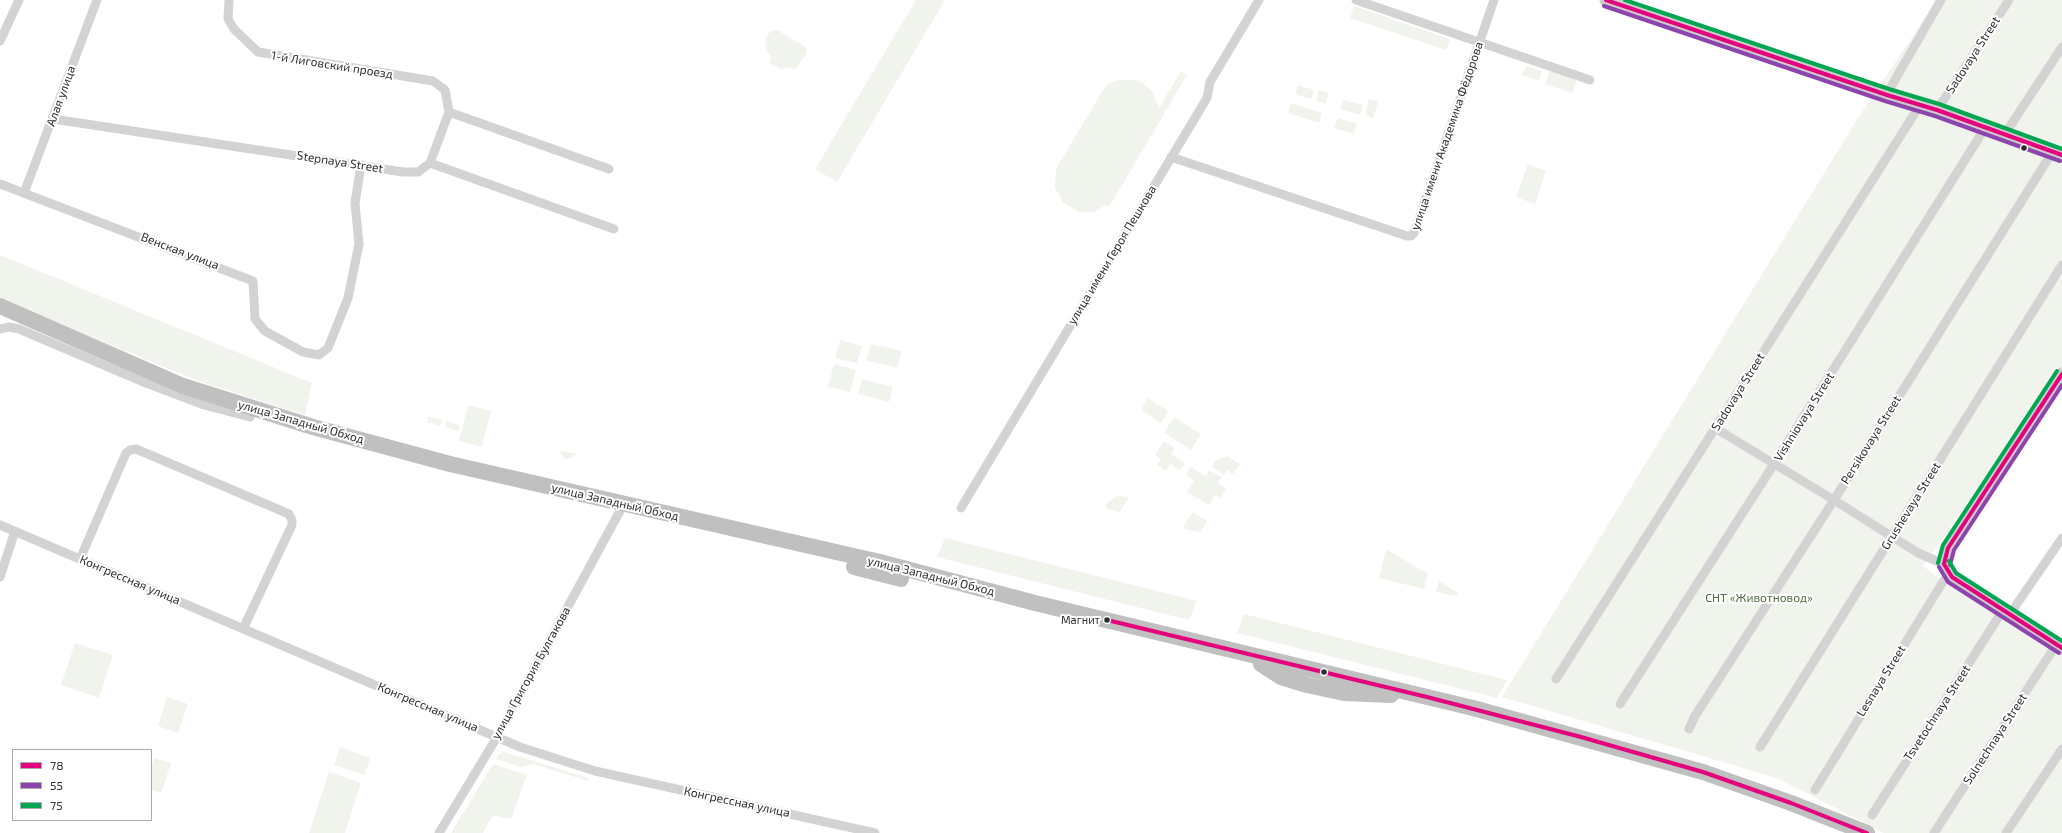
<!DOCTYPE html>
<meta charset="utf-8">
<style>
body{margin:0}
#map{position:relative;width:2062px;height:833px;overflow:hidden;background:#fff;font-family:"Exo 2",sans-serif}
canvas{display:block}
.legend{position:absolute;left:12px;top:749px;width:140px;height:72px;box-sizing:border-box;background:#fff;border:1px solid #ababab;margin:0;padding:5px 7px;list-style:none;font-size:12px;color:#2e2e2e}
.legend li{display:flex;align-items:center;gap:8px;height:20px}
.legend b{width:20px;border:1px solid #ababab}
</style>
<div id="map">
<canvas width="2062" height="833"></canvas>
<ul class="legend">
<li><b style="height:5px;background:#e5007d"></b>78</li>
<li><b style="height:5px;background:#8e44ad"></b>55</li>
<li><b style="height:5px;background:#00a651"></b>75</li>
</ul>
</div>
<script>
const ctx = document.querySelector('canvas').getContext('2d');
ctx.lineJoin = 'round';
function paint(path, color) { ctx.fillStyle = color; ctx.fill(path, 'evenodd'); }
const poly = rows => new Path2D(rows.map(r => 'M' + r).join(''));
function stroke(path, color, width, dash) { ctx.strokeStyle = color; ctx.lineWidth = width; ctx.lineCap = dash ? 'butt' : 'round'; ctx.setLineDash(dash || []); ctx.stroke(path); }
function write(font, color, halo, rows, align = 'center') {
  ctx.font = font + ' "Exo 2",sans-serif'; ctx.lineWidth = 4; ctx.setLineDash([]); ctx.textBaseline = 'middle'; ctx.strokeStyle = halo; ctx.fillStyle = color; for (const [text, x, y, turn = 0] of rows) {
    ctx.save(); ctx.translate(x, y); ctx.rotate((+turn || 0) * Math.PI / 180); ctx.textAlign = isNaN(turn) ? turn : align; if (halo) ctx.strokeText(text, 0, 0); ctx.fillText(text, 0, 0); ctx.restore();
  }
}
const green = poly([
 [916,0,945,0,837,182,815,169],
 [1937,0,2062,0,2062,370,1923,566,1945,583,2003,610,2062,648,2062,833,1884,833,1777,778,1502,697,1858,118],
 [1354,6,1450,39,1446,50,1350,18],
 [772,31,779,31,806,47,807,52,796,69,786,67,782,70,769,62,772,57,767,51,765,39,769,33],
 [1526,66,1542,71,1539,81,1522,75],
 [1181,71,1187,75,1109,207,1105,205,1095,212,1078,212,1063,202,1055,188,1056,169,1103,90,1107,85,1118,80,1135,80,1143,83,1152,91,1159,108],
 [1550,71,1577,80,1572,93,1545,84],
 [1298,85,1314,90,1311,99,1295,94],
 [1319,90,1329,93,1325,104,1316,100],
 [1369,99,1378,102,1373,118,1365,115],
 [1343,100,1363,105,1360,115,1340,109],
 [1291,103,1322,113,1319,123,1288,113],
 [1338,118,1357,124,1353,134,1334,128],
 [1528,164,1546,171,1535,204,1516,197],
 [0,255,312,383,305,415,198,381,0,299],
 [840,340,862,346,857,363,835,358],
 [871,344,902,351,897,368,866,360],
 [834,364,856,370,850,392,828,387],
 [862,379,893,387,889,402,858,394],
 [1148,398,1168,411,1161,423,1141,410],
 [468,405,491,411,482,447,459,441],
 [428,416,442,420,440,426,427,422],
 [1174,417,1201,434,1191,450,1164,433],
 [446,421,460,425,459,431,445,427],
 [1164,441,1175,448,1171,454,1185,463,1180,470,1170,464,1166,471,1157,465,1161,459,1155,455],
 [559,450,576,454,571,458,565,459],
 [1227,456,1240,464,1233,474,1227,470,1224,475,1212,467,1215,461],
 [1191,467,1206,476,1209,470,1222,477,1218,483,1226,488,1220,498,1215,495,1209,505,1187,492,1194,480,1186,475],
 [1117,496,1129,497,1120,512,1107,509,1105,505],
 [1193,512,1207,521,1200,532,1188,530,1183,527],
 [945,538,1197,601,1189,620,937,557],
 [1386,549,1428,574,1424,589,1379,578],
 [1439,581,1458,593,1455,596,1436,592],
 [1244,614,1507,680,1497,698,1237,633],
 [75,643,113,655,99,698,61,685],
 [167,697,188,704,178,733,158,726],
 [340,747,370,758,365,775,334,765],
 [504,752,589,778,588,781,533,764,521,767,496,759,499,754],
 [154,758,171,763,161,793,151,790,151,768],
 [493,764,527,775,511,819,496,816,492,817,483,833,451,833],
 [329,772,361,783,345,833,309,833]
]);
const street = poly([
 [229,0,228,19,234,29,258,52,433,81,445,90,449,112,430,163],
 [1356,0,1590,80],
 [0,41,19,0],
 [1888,92,1941,0],
 [1937,110,2009,0],
 [449,112,609,169],
 [53,119,403,172,418,172,430,163,614,229],
 [2005,134,2062,47],
 [1171,157,1407,236,1411,236,1414,233,1494,0],
 [0,184,253,281,255,319,265,331,303,352,319,355,328,348,348,298,359,244,355,203,361,165],
 [24,193,97,0],
 [0,329,9,327,19,329,146,383,204,405,250,417],
 [1715,428,1834,500,1918,553,1944,564],
 [961,508,1207,98,1210,82,1259,0],
 [0,525,520,747,595,771,875,833],
 [80,559,126,453,130,450,136,449,289,514,292,520,292,525,243,629],
 [0,577,15,531],
 [2010,614,2062,538],
 [1556,679,1920,105],
 [1620,704,1774,464,1985,128],
 [1689,729,1695,716,1834,500,2053,151],
 [1760,747,2062,265],
 [1815,790,1944,580,1952,577],
 [1872,815,2003,610],
 [439,833,497,737,620,511],
 [1934,833,2056,645],
 [2006,833,2062,749]
]);
const secondary = poly([
 [1606,0,1887,95,1937,110,2062,155],
 [2062,374,1948,548,1944,564,1952,577,2062,648]
]);
const highway = poly([
 [0,306,183,386,313,427,450,464,880,562,1035,603,1473,708,1703,772,1791,803,1867,833],
 [854,567,901,579],
 [1261,664,1281,677,1307,685,1344,693,1391,695]
]);
const bus1 = poly([
 [1606,0,1887,95,1937,110,2062,155],
 [1944,564,1948,548,2062,374],
 [1944,564,1952,577,2062,648],
 [1107,620,1427,697,1581,737,1703,772,1791,803,1867,833]
]);
const bus2 = poly([
 [1604,6,1885,101,1935,116,2060,161],
 [1950,565,1954,550,2062,385],
 [1939,567,1948,582,2059,653]
]);
const bus3 = poly([
 [1625,0,1889,89,1939,104,2062,149],
 [1949,561,1956,573,2062,641],
 [1938,563,1943,545,2057,371]
]);
const markers = [
 [2024,148,3.5,"#2e2e2e"],
 [1107,620,3.5,"#2e2e2e"],
 [1324,672,3.5,"#2e2e2e"]
];
const busNames = [
 ["Магнит",1100,620]
];
const streetNames = [
 ["Sadovaya Street",1973,55,-57],
 ["1-й Лиговский проезд",332,65,9],
 ["Алая улица",61,96,-70],
 ["улица имени Академика Фёдорова",1447,136,-71],
 ["Stepnaya Street",340,162,9],
 ["Венская улица",180,251,21],
 ["улица имени Героя Пешкова",1112,255,-59],
 ["Sadovaya Street",1738,392,-58],
 ["Vishniovaya Street",1804,417,-58],
 ["улица Западный Обход",301,422,16],
 ["Persikovaya Street",1871,440,-58],
 ["улица Западный Обход",615,502,13],
 ["Grushevaya Street",1911,506,-58],
 ["улица Западный Обход",931,576,14],
 ["Конгрессная улица",130,580,23],
 ["улица Григория Булгакова",531,673,-61],
 ["Lesnaya Street",1881,681,-58],
 ["Конгрессная улица",428,707,23],
 ["Tsvetochnaya Street",1937,713,-57],
 ["Solnechnaya Street",1995,739,-57],
 ["Конгрессная улица",737,802,12]
];
const parkNames = [
 ["СНТ «Животновод»",1759,598]
];
paint(green, '#f0f4ec');
stroke(street, '#d3d3d3', 9);
stroke(secondary, '#ccc', 13);
stroke(highway, '#c0c0c0', 16);
stroke(bus1, '#e5007d', 4);
stroke(bus2, '#8e44ad', 4);
stroke(bus3, '#00a651', 4);
for (const [x, y, r, color] of markers) { const dot = new Path2D(); dot.arc(x, y, r, 0, 2 * Math.PI); ctx.fillStyle = color; ctx.fill(dot); stroke(dot, '#fff', 1.5); }
write('11px', '#2e2e2e', '#fff', busNames, 'right');
write('12px', '#2e2e2e', '#fff', streetNames);
write('12px', '#51693c', '#fff', parkNames);
</script>
